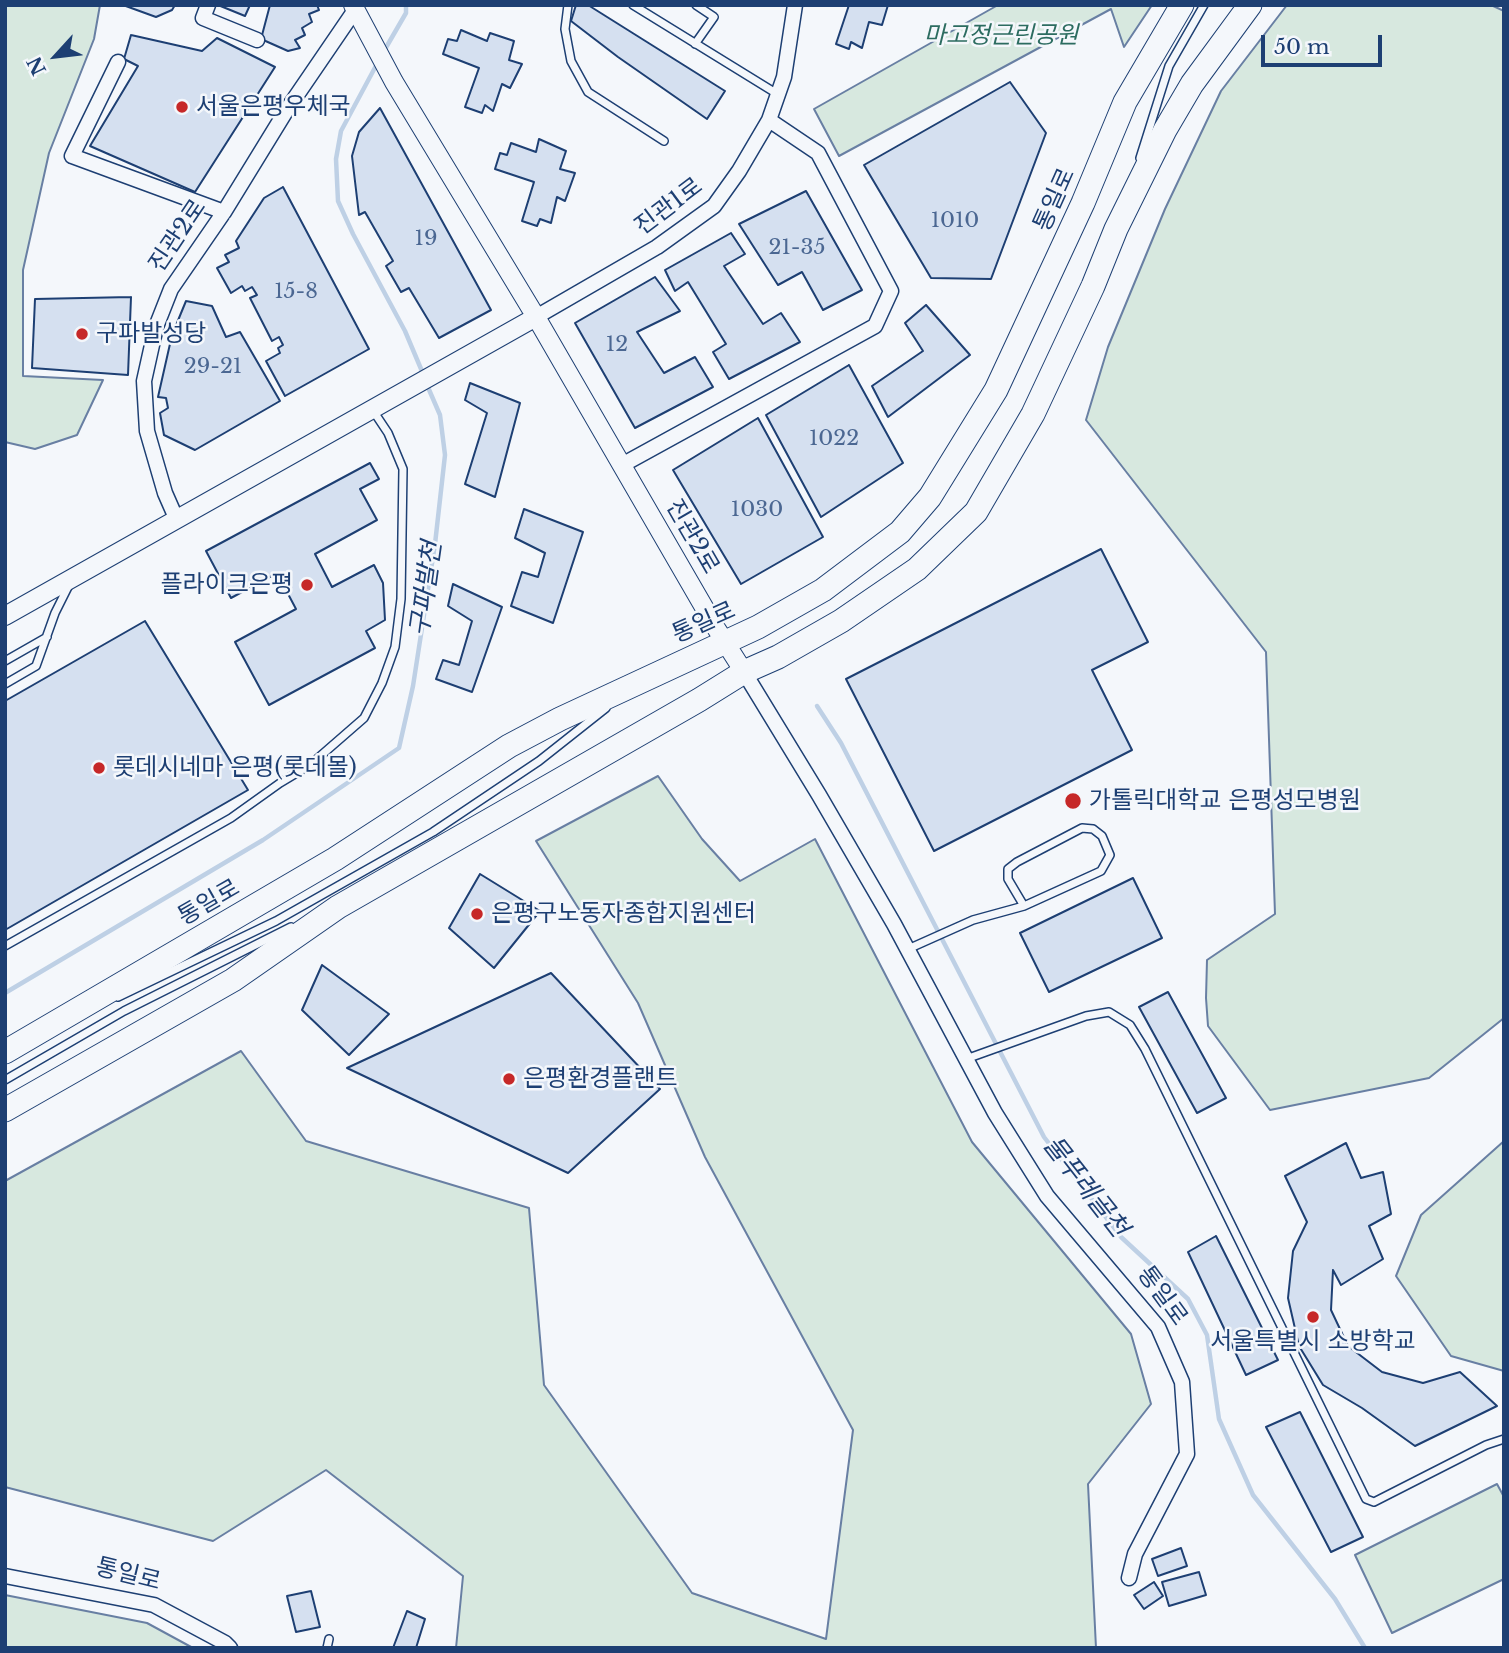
<!DOCTYPE html>
<meta charset="utf-8">
<style>
body{margin:0}
#map{position:relative;width:1509px;height:1653px;overflow:hidden;background:#f4f7fb;font-family:"Libre Baskerville",serif}
canvas{display:block}
.frame{position:absolute;inset:0;border:7px solid #1d3f73;pointer-events:none}
.north{position:absolute;left:21px;top:21px;width:70px;height:70px;-webkit-text-stroke:5px #f4f7fb;paint-order:stroke;rotate:243deg;font-size:19px;font-weight:700;line-height:28px;text-align:center;color:#1d3f73}
.north::after{content:'';display:block;margin:auto;width:24px;height:32px;background:#1d3f73;clip-path:polygon(50% 0,100% 100%,50% 72%,0 100%)}
.scale{position:absolute;left:1261px;top:35px;width:121px;height:32px;box-sizing:border-box;border:4px solid #1d3f73;border-top:0;padding-left:9px;font-size:21px;line-height:24px;white-space:nowrap;color:#1d3f73;-webkit-text-stroke:5px #f4f7fb;paint-order:stroke}
</style>
<div id="map">
<canvas width="1509" height="1653"></canvas>
<div class="frame"></div>
<div class="north">N</div>
<div class="scale">50 m</div>
</div>
<script>
const ctx = document.querySelector('canvas').getContext('2d');
ctx.lineJoin = 'round';
function paint(path, color) { ctx.fillStyle = color; ctx.fill(path, 'evenodd'); }
const poly = rows => new Path2D(rows.map(r => 'M' + r).join(''));
function stroke(path, color, width, dash) { ctx.strokeStyle = color; ctx.lineWidth = width; ctx.lineCap = dash ? 'butt' : 'round'; ctx.setLineDash(dash || []); ctx.stroke(path); }
function write(font, color, halo, rows, align = 'center') {
  ctx.font = font + ' "Libre Baskerville","Noto Sans KR",serif'; ctx.lineWidth = 5; ctx.setLineDash([]); ctx.textBaseline = 'middle'; ctx.strokeStyle = halo; ctx.fillStyle = color; for (const [text, x, y, turn = 0] of rows) {
    ctx.save(); ctx.translate(x, y); ctx.rotate((+turn || 0) * Math.PI / 180); ctx.textAlign = isNaN(turn) ? turn : align; if (halo) ctx.strokeText(text, 0, 0); ctx.fillText(text, 0, 0); ctx.restore();
  }
}
const green = poly([
 [5,5,100,5,94,39,49,153,23,270,23,376,103,380,77,435,35,449,5,442,5,5],
 [998,5,1152,5,1124,47,1111,9,839,156,814,109,998,5],
 [1287,5,1491,5,1504,11,1504,1018,1429,1078,1270,1110,1208,1026,1206,998,1207,960,1275,914,1266,652,1086,420,1108,347,1165,209,1221,91,1287,5],
 [658,776,702,839,740,881,815,839,972,1142,1131,1334,1151,1404,1088,1484,1096,1648,456,1648,463,1576,326,1470,213,1541,5,1487,5,1181,241,1051,306,1141,529,1208,544,1385,692,1593,826,1639,853,1430,705,1157,638,1003,536,841,658,776],
 [1504,1141,1504,1371,1451,1356,1396,1276,1421,1215,1504,1141],
 [1497,1484,1504,1497,1504,1579,1392,1633,1355,1555,1497,1484],
 [5,1595,147,1623,193,1648,5,1648,5,1595]
]);
const stream = poly([
 [384,51,406,13,406,5],
 [378,62,341,131,336,159,338,201,353,234,405,331,424,376],
 [817,706,841,743,1044,1137,1121,1237,1188,1299,1207,1335,1219,1419,1253,1495,1335,1599,1365,1648],
 [5,993,263,840,399,748,413,686,435,544,445,455,440,415,427,385]
]);
const building = poly([
 [123,5,175,5,172,10,156,17,123,5],
 [218,5,250,5,245,16,218,5],
 [270,5,317,5,319,10,309,14,312,22,302,28,305,35,295,40,300,48,288,51,261,39,270,5],
 [576,5,588,5,725,91,707,119,618,57,571,21,576,5],
 [849,5,888,5,882,25,869,22,862,48,851,42,849,49,836,44,849,5],
 [461,30,487,41,490,33,514,41,509,60,522,64,510,88,502,84,493,111,485,105,482,113,465,107,479,68,443,54,448,39,457,41,461,30],
 [131,35,202,51,217,38,275,67,195,192,90,146,138,66,124,59,131,35],
 [1010,82,1046,133,991,279,931,278,864,165,1010,82],
 [380,108,491,310,439,338,409,288,401,292,386,266,393,261,365,212,359,215,352,156,359,132,380,108],
 [539,139,566,151,560,169,575,173,565,201,557,197,551,223,540,219,537,226,522,221,534,182,495,169,500,153,507,155,511,143,536,152,539,139],
 [283,187,369,349,285,396,266,361,280,353,278,348,283,345,279,337,272,341,250,298,257,295,252,287,245,291,242,286,231,293,217,268,229,262,225,255,239,248,236,241,264,198,283,187],
 [806,191,862,290,823,310,802,272,778,285,739,224,806,191],
 [731,233,745,254,724,266,763,324,781,313,800,342,729,379,713,352,726,344,688,282,675,291,665,270,731,233],
 [655,277,680,311,637,332,664,373,695,357,713,387,635,428,575,323,655,277],
 [131,297,128,375,32,368,35,299,131,297],
 [186,301,212,306,226,337,240,332,280,401,195,450,164,435,160,413,168,408,166,398,158,397,172,335,186,301],
 [926,305,970,355,888,417,872,386,923,351,905,323,926,305],
 [849,365,903,463,821,517,766,415,849,365],
 [470,383,520,403,495,497,465,484,487,413,465,400,470,383],
 [758,418,823,537,741,584,673,470,758,418],
 [370,463,379,479,360,489,377,520,315,554,332,587,374,565,383,583,385,620,366,631,375,648,269,705,235,642,296,609,277,573,231,598,206,551,370,463],
 [524,509,583,532,553,623,511,606,522,572,538,577,545,553,515,538,524,509],
 [1101,549,1148,642,1092,670,1132,750,934,851,846,679,1101,549],
 [453,584,502,607,472,692,436,679,443,660,459,665,472,621,448,606,453,584],
 [145,621,248,790,5,930,5,701,145,621],
 [480,874,540,911,494,968,449,928,480,874],
 [1133,878,1162,938,1049,992,1020,933,1133,878],
 [322,965,389,1014,349,1055,302,1010,322,965],
 [551,973,660,1089,568,1173,347,1068,551,973],
 [1168,992,1226,1098,1197,1113,1139,1007,1168,992],
 [1346,1143,1361,1178,1383,1172,1391,1214,1369,1226,1383,1259,1341,1285,1333,1270,1331,1310,1348,1346,1382,1372,1423,1383,1460,1372,1497,1406,1415,1446,1362,1408,1323,1385,1299,1346,1288,1298,1293,1251,1307,1222,1285,1176,1346,1143],
 [1216,1236,1278,1360,1246,1375,1188,1252,1216,1236],
 [1300,1412,1363,1537,1331,1552,1266,1427,1300,1412],
 [1181,1548,1187,1566,1158,1576,1152,1559,1181,1548],
 [1199,1572,1206,1595,1169,1606,1162,1582,1199,1572],
 [1154,1582,1163,1596,1144,1609,1134,1595,1154,1582],
 [311,1591,320,1627,296,1632,287,1596,311,1591],
 [407,1611,425,1619,416,1648,393,1648,407,1611]
]);
const service = poly([
 [568,5,565,29,571,61,588,92,664,141],
 [633,5,779,95],
 [695,44,714,17,696,5],
 [1140,158,1169,66,1204,5],
 [5,661,47,637],
 [5,684,36,666,55,613,70,583],
 [5,946,231,818,280,783,310,765,364,718,382,683,395,647,401,599,403,469,388,433,372,409],
 [908,949,973,920,1024,906,1101,871,1110,855,1102,836,1093,829,1082,828,1017,862,1008,869,1008,879,1024,906],
 [118,997,276,921,433,832,539,761,606,708],
 [966,1059,1086,1016,1109,1012,1130,1025,1145,1049,1366,1499,1374,1502,1486,1445,1504,1439],
 [5,1080,124,1011,291,927],
 [327,1648,329,1639]
]);
const minor = poly([
 [208,5,203,18,257,40],
 [118,62,72,156,224,212],
 [536,317,657,247,714,206,739,171,769,120,784,77,795,5],
 [622,465,875,326,891,291,818,153,769,120],
 [176,518,165,493,147,431,144,381,156,327,171,289,224,212,286,111,355,10],
 [744,672,819,795,894,924,995,1113,1047,1196,1158,1327,1182,1382,1187,1454,1135,1554,1129,1578],
 [5,1576,154,1605,225,1643,230,1648]
]);
const tertiary = poly([
 [353,5,394,82,536,317,716,628,744,672],
 [5,616,536,317]
]);
const primary = poly([
 [5,1052,335,859,509,746,560,719,758,627,823,590,900,532,930,497,996,390,1083,203,1125,102,1182,5],
 [5,1110,233,980,338,907,699,700,744,672,778,657,841,621,917,569,976,512,1033,414,1093,286,1116,229,1165,130,1192,84,1250,5]
]);
const markers = [
 [182,107,7,"#c62828"],
 [82,334,7,"#c62828"],
 [307,585,7,"#c62828"],
 [99,768,7,"#c62828"],
 [1073,801,9,"#c62828"],
 [477,914,7,"#c62828"],
 [509,1079,7,"#c62828"],
 [1313,1317,7,"#c62828"]
];
const numberNames = [
 ["1010",955,221],
 ["19",426,239],
 ["21-35",797,248],
 ["15-8",296,292],
 ["12",617,345],
 ["29-21",213,367],
 ["1022",834,439],
 ["1030",757,510]
];
const parkNames = [
 ["마고정근린공원",1001,36]
];
const poiNames = [
 ["서울은평우체국",196,107],
 ["구파발성당",96,334],
 ["플라이크은평",293,585,"right"],
 ["롯데시네마 은평(롯데몰)",113,768],
 ["가톨릭대학교 은평성모병원",1089,801],
 ["은평구노동자종합지원센터",491,914],
 ["은평환경플랜트",523,1079],
 ["서울특별시 소방학교",1313,1342,"center"]
];
const streetNames = [
 ["통일로",1055,200,-66],
 ["진관1로",669,207,-37],
 ["진관2로",178,236,-56],
 ["진관2로",692,537,60],
 ["통일로",704,623,-24],
 ["통일로",209,903,-30],
 ["통일로",1162,1296,54],
 ["통일로",128,1575,14]
];
const waterNames = [
 ["구파발천",427,589,-82],
 ["물푸레골천",1085,1187,52]
];
paint(green, '#d7e8df');
stroke(green, '#687fa3', 2);
stroke(stream, '#bed0e5', 4.5);
paint(building, '#d5e0f0');
stroke(building, '#1d3f73', 2);
stroke(service, '#1d3f73', 10);
stroke(minor, '#1d3f73', 17);
stroke(tertiary, '#1d3f73', 20);
stroke(primary, '#1d3f73', 25);
stroke(service, '#f4f7fb', 7);
stroke(minor, '#f4f7fb', 14);
stroke(tertiary, '#f4f7fb', 18);
stroke(primary, '#f4f7fb', 23);
for (const [x, y, r, color] of markers) { const dot = new Path2D(); dot.arc(x, y, r, 0, 2 * Math.PI); ctx.fillStyle = color; ctx.fill(dot); stroke(dot, '#f4f7fb', 2.5); }
write('21px', '#4b6792', null, numberNames);
write('italic 24px', '#2c6c60', '#f4f7fb', parkNames);
write('24px', '#1d3f73', '#f4f7fb', poiNames, 'left');
write('24px', '#1d3f73', '#f4f7fb', streetNames);
write('italic 26px', '#1d3f73', '#f4f7fb', waterNames);
</script>
